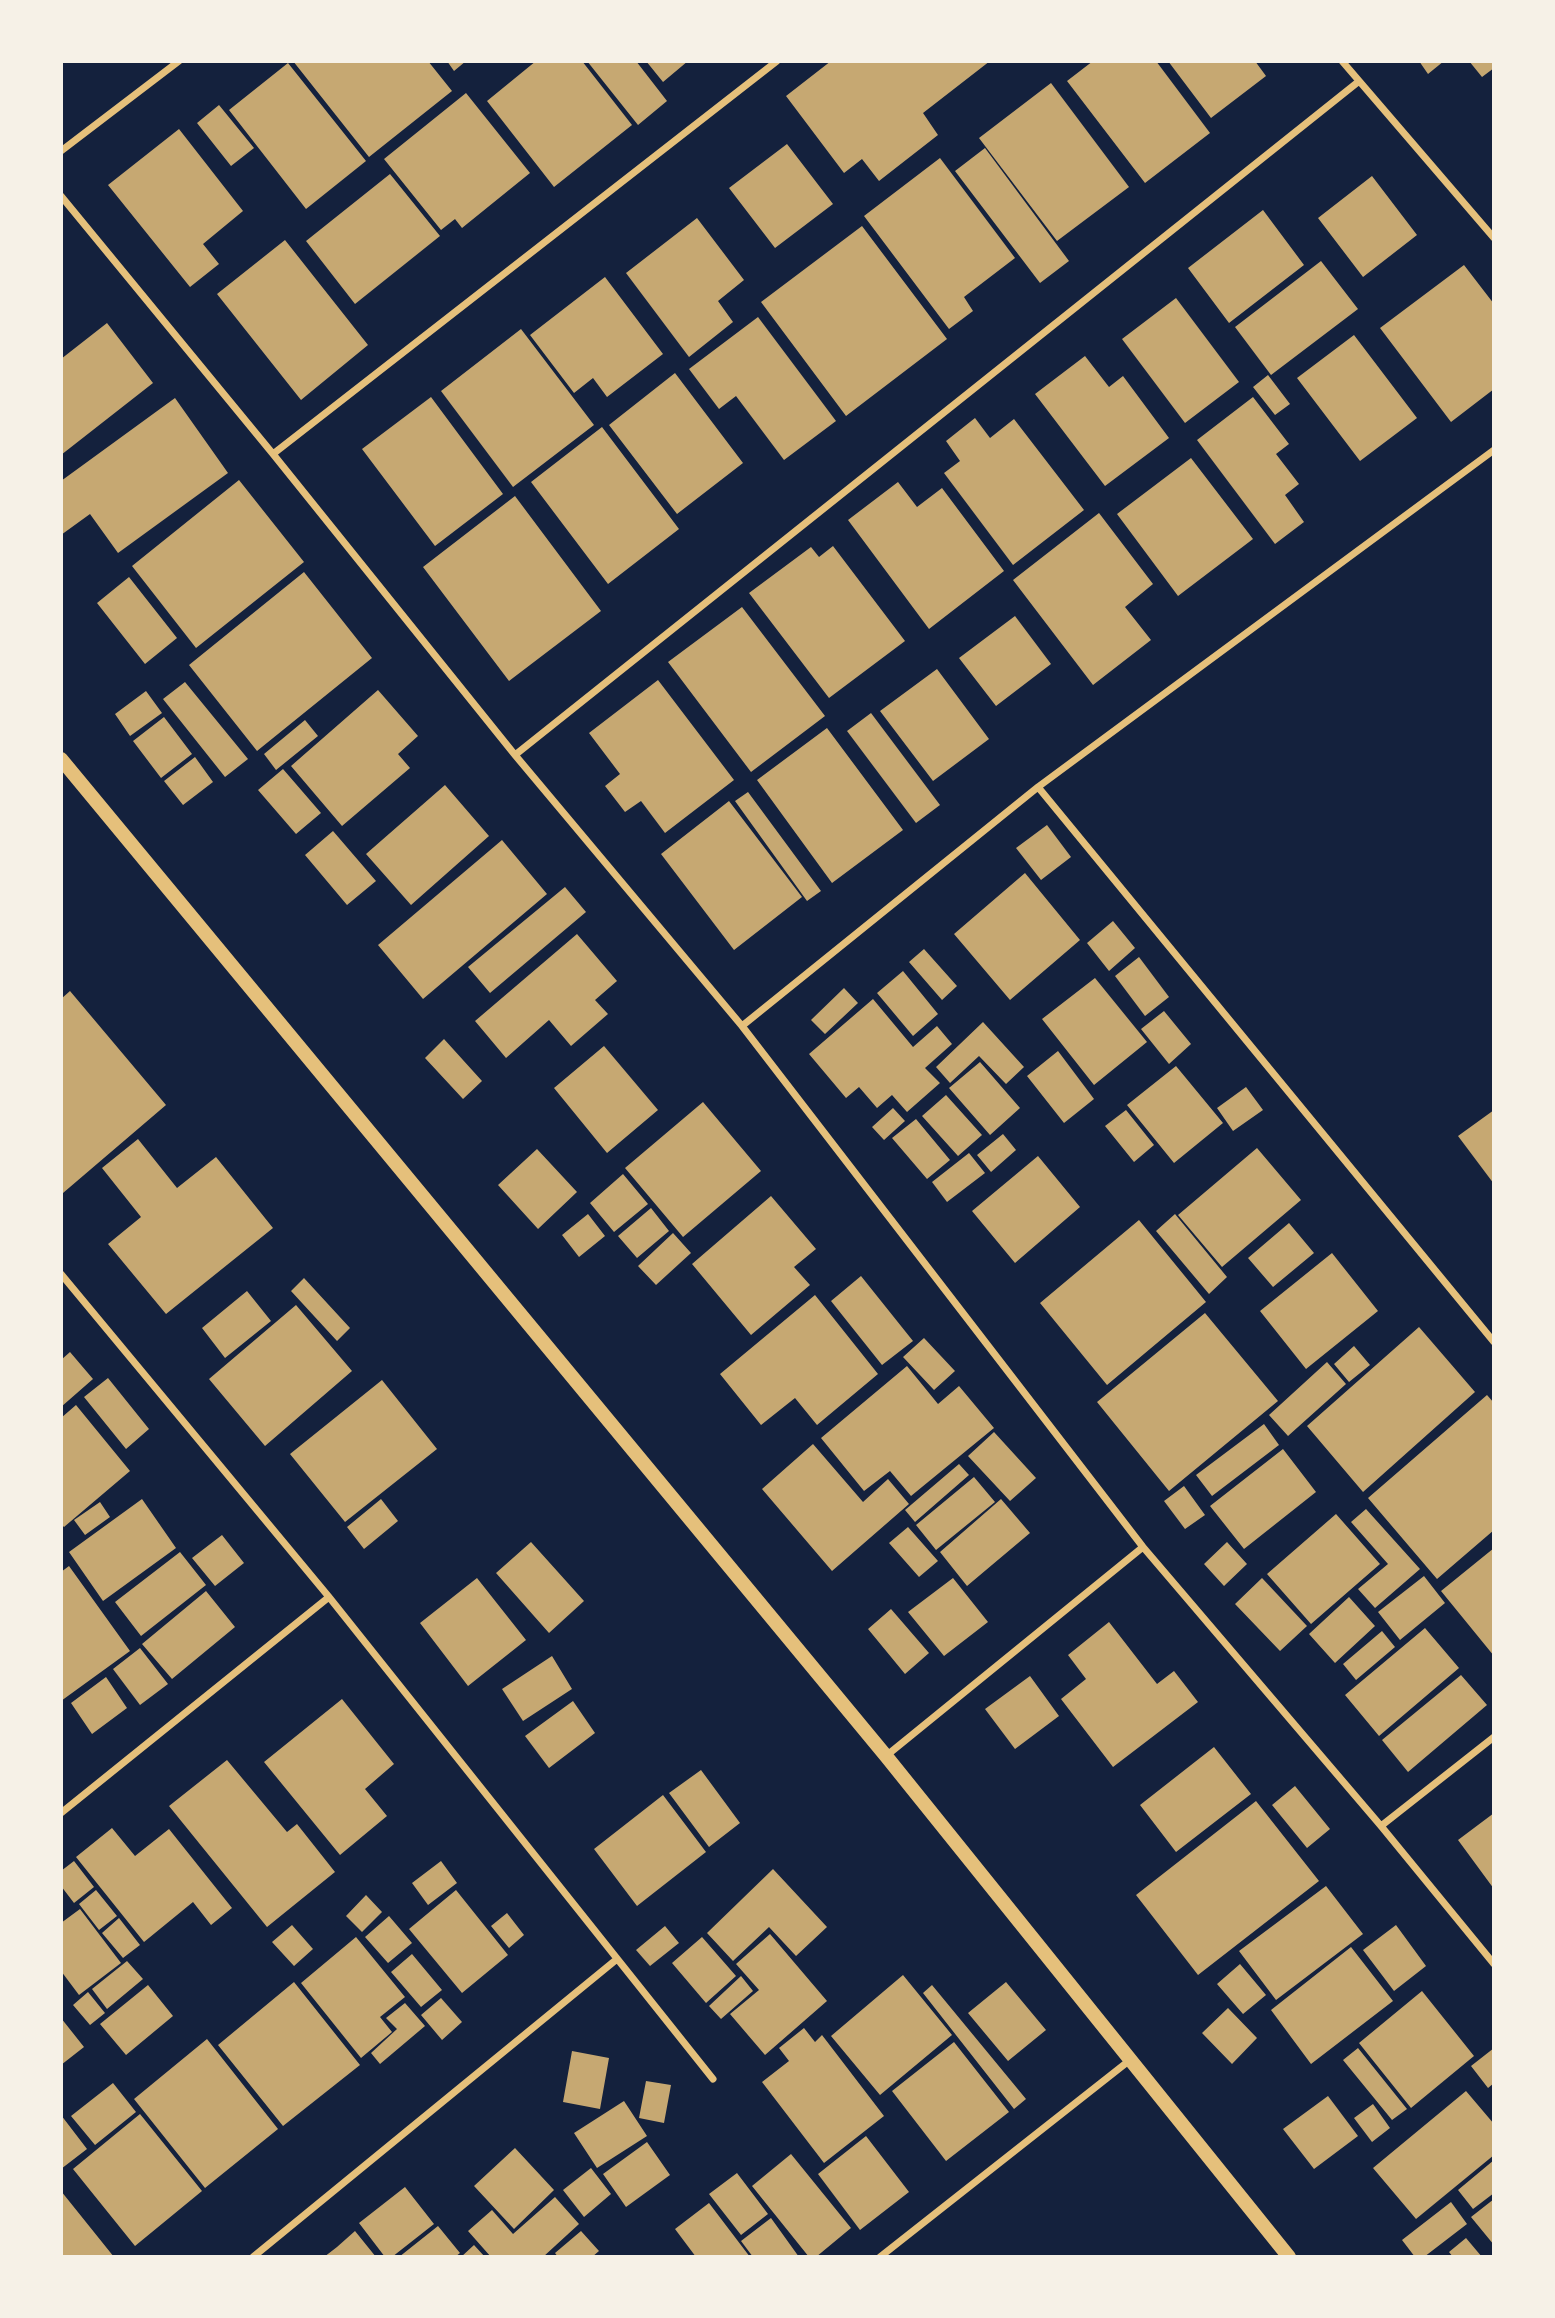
<!DOCTYPE html>
<style>
body{margin:0}
#map{position:relative;width:1555px;height:2318px;overflow:hidden;background:#14213d;font-family:Roboto,sans-serif}
canvas{display:block}
.frame{position:absolute;inset:0;border:63px solid #f6f1e7;pointer-events:none}
</style>
<div id="map">
<canvas width="1555" height="2318"></canvas>
<div class="frame"></div>
</div>
<script>
const ctx = document.querySelector('canvas').getContext('2d');
ctx.lineJoin = 'round';
function paint(path, color) { ctx.fillStyle = color; ctx.fill(path, 'evenodd'); }
const poly = rows => new Path2D(rows.map(r => 'M' + r).join(''));
function stroke(path, color, width, dash) { ctx.strokeStyle = color; ctx.lineWidth = width; ctx.lineCap = dash ? 'butt' : 'round'; ctx.setLineDash(dash || []); ctx.stroke(path); }
const building = poly([
 [293,61,428,61,452,91,369,157],
 [447,61,466,61,454,71],
 [536,61,582,61,632,125,554,187,487,101],
 [587,61,636,61,667,101,638,125],
 [646,61,688,61,663,82],
 [831,61,990,61,923,113,938,135,879,181,862,159,844,173,786,96],
 [1093,61,1156,61,1210,133,1145,183,1067,81],
 [1168,61,1255,61,1266,76,1211,118],
 [1419,61,1444,61,1428,74],
 [1469,61,1494,61,1494,68,1482,77],
 [288,63,366,161,306,209,229,110],
 [1051,83,1129,187,1057,241,979,138],
 [466,93,530,173,462,228,455,219,441,230,384,159],
 [219,105,254,148,231,166,197,123],
 [179,129,243,211,203,244,219,264,190,287,108,185],
 [787,144,833,204,775,248,729,188],
 [985,148,1069,261,1040,283,955,171],
 [940,158,1015,258,964,297,973,311,949,329,864,216],
 [390,174,440,236,355,304,306,241],
 [1372,176,1417,235,1363,277,1318,218],
 [1263,210,1304,265,1229,323,1188,268],
 [697,218,744,280,718,301,733,322,689,357,626,273],
 [862,226,947,339,846,416,761,302],
 [285,240,368,345,301,400,217,294],
 [1321,261,1358,309,1271,375,1235,327],
 [1464,265,1494,304,1494,389,1451,422,1380,328],
 [605,277,663,354,607,397,593,378,574,393,530,335],
 [1176,298,1239,382,1185,423,1122,339],
 [758,317,836,421,784,460,736,396,719,409,689,369],
 [107,323,153,383,61,455,61,359],
 [521,329,594,425,513,487,441,391],
 [1354,335,1417,418,1360,461,1297,378],
 [1085,356,1109,387,1123,376,1169,438,1105,486,1035,394],
 [675,373,743,463,677,514,609,425],
 [1268,375,1290,404,1275,415,1253,387],
 [431,397,503,494,435,546,362,449],
 [1253,397,1289,444,1276,454,1299,484,1285,495,1304,522,1275,544,1197,440],
 [175,398,228,473,118,553,90,514,61,535,61,481],
 [975,418,990,438,1014,419,1084,510,1013,565,944,473,960,461,946,441],
 [602,427,679,529,608,584,531,482],
 [1191,458,1253,539,1178,596,1117,514],
 [239,480,304,562,196,648,132,566],
 [898,482,917,507,942,488,1004,571,929,629,848,520],
 [515,496,601,611,509,681,423,567],
 [1099,513,1153,584,1125,607,1151,640,1093,685,1013,580],
 [833,546,905,641,829,698,749,593,811,547,819,557],
 [304,572,372,658,257,751,189,665],
 [129,577,177,638,145,664,97,603],
 [742,607,825,716,751,772,668,662],
 [1015,616,1051,664,996,706,959,658],
 [937,669,989,739,933,781,880,711],
 [658,680,734,780,665,833,641,801,625,812,605,786,620,774,589,733],
 [185,682,248,759,225,777,163,699],
 [378,690,418,736,398,754,410,768,342,826,291,766],
 [146,691,162,713,130,736,115,714],
 [871,713,940,805,916,823,847,731],
 [164,717,192,754,161,778,133,741],
 [305,720,318,736,276,770,264,754],
 [827,728,903,830,832,883,757,780],
 [195,757,213,782,183,805,164,781],
 [283,769,321,813,296,834,258,790],
 [445,785,489,836,411,905,366,854],
 [748,792,821,891,807,901,735,801],
 [729,801,802,897,734,950,661,854],
 [1047,825,1071,857,1041,880,1016,848],
 [333,831,376,881,347,905,305,855],
 [502,840,547,894,423,999,378,945],
 [1025,873,1080,940,1010,1000,954,934],
 [565,887,586,912,490,993,468,967],
 [1113,921,1135,948,1109,971,1087,943],
 [577,934,617,981,595,1000,608,1014,571,1046,549,1020,506,1058,475,1021],
 [924,949,957,986,942,1000,909,962],
 [1139,957,1169,997,1145,1016,1115,976],
 [903,971,938,1014,913,1036,877,993],
 [1095,978,1147,1042,1094,1085,1042,1019],
 [844,988,858,1003,825,1034,811,1020],
 [70,991,166,1105,63,1193,61,1190,61,999],
 [873,999,913,1047,937,1026,952,1044,925,1068,940,1083,907,1112,892,1095,877,1108,859,1087,846,1098,809,1054],
 [1164,1011,1191,1044,1169,1064,1141,1029],
 [983,1022,1024,1067,1006,1084,979,1056,950,1083,936,1067],
 [444,1039,482,1081,463,1099,425,1058],
 [604,1046,658,1110,607,1153,554,1088],
 [1058,1051,1094,1099,1064,1123,1027,1076],
 [980,1062,1020,1108,990,1135,949,1088],
 [1176,1066,1223,1123,1174,1163,1127,1105],
 [1246,1087,1263,1110,1233,1131,1217,1108],
 [946,1095,982,1135,958,1156,922,1116],
 [703,1102,761,1171,683,1237,625,1168],
 [893,1108,905,1121,884,1140,872,1127],
 [1126,1110,1154,1145,1134,1162,1105,1126],
 [1494,1110,1494,1184,1458,1136],
 [916,1119,950,1160,927,1179,892,1138],
 [1003,1134,1016,1150,991,1172,977,1155],
 [138,1139,177,1188,216,1157,273,1228,166,1314,108,1244,141,1217,102,1168],
 [1257,1148,1301,1200,1222,1267,1178,1215],
 [537,1149,577,1192,538,1229,498,1185],
 [969,1153,985,1173,947,1202,932,1182],
 [1038,1156,1080,1207,1015,1263,972,1211],
 [623,1174,648,1204,614,1232,590,1203],
 [771,1196,816,1249,794,1267,810,1285,751,1335,692,1264],
 [651,1208,669,1231,637,1258,618,1236],
 [588,1214,605,1236,579,1257,562,1235],
 [1175,1214,1227,1277,1209,1294,1156,1231],
 [1139,1220,1206,1302,1107,1385,1040,1303],
 [1289,1223,1314,1253,1273,1287,1248,1258],
 [673,1233,691,1253,656,1285,638,1266],
 [1332,1253,1378,1311,1306,1369,1260,1311],
 [861,1276,913,1341,882,1365,831,1301],
 [304,1278,350,1328,337,1341,291,1291],
 [247,1291,271,1321,225,1358,202,1328],
 [815,1295,878,1374,817,1425,795,1398,761,1425,720,1374],
 [296,1305,352,1371,265,1446,209,1379],
 [1205,1313,1278,1401,1169,1491,1097,1402],
 [1419,1327,1475,1392,1363,1492,1307,1426],
 [924,1338,955,1371,934,1390,903,1357],
 [1354,1346,1370,1365,1349,1382,1334,1364],
 [70,1352,93,1379,61,1407,61,1360],
 [1327,1362,1346,1384,1288,1436,1269,1415],
 [907,1366,938,1404,959,1386,994,1428,911,1496,890,1471,864,1491,821,1438],
 [108,1378,149,1429,126,1449,84,1397],
 [382,1380,437,1449,345,1522,290,1454],
 [1487,1395,1494,1403,1494,1530,1437,1579,1368,1498],
 [76,1405,130,1471,64,1527,61,1524,61,1418],
 [1264,1424,1279,1445,1212,1496,1196,1475],
 [994,1432,1036,1478,1010,1501,968,1456],
 [813,1444,863,1502,888,1479,909,1504,832,1571,762,1489],
 [1283,1449,1316,1492,1244,1549,1210,1506],
 [959,1464,969,1475,915,1522,905,1510],
 [974,1477,995,1502,936,1550,916,1525],
 [1184,1486,1205,1515,1185,1529,1164,1501],
 [142,1499,176,1548,103,1601,69,1552],
 [381,1499,398,1521,364,1549,347,1527],
 [1001,1499,1030,1533,967,1586,940,1552],
 [100,1502,110,1517,85,1535,74,1520],
 [1366,1509,1420,1569,1375,1608,1358,1589,1388,1564,1351,1522],
 [1336,1514,1380,1564,1311,1624,1267,1574],
 [908,1527,938,1561,919,1577,889,1543],
 [222,1535,244,1563,215,1586,192,1558],
 [531,1542,584,1601,549,1633,496,1573],
 [1227,1542,1247,1564,1224,1586,1204,1564],
 [1494,1548,1494,1656,1441,1591],
 [180,1552,206,1585,141,1636,115,1602],
 [69,1566,130,1651,61,1701,61,1572],
 [1424,1576,1445,1603,1400,1640,1378,1612],
 [477,1578,526,1640,468,1686,420,1623],
 [953,1578,988,1622,944,1656,908,1612],
 [1262,1578,1307,1626,1280,1651,1235,1604],
 [206,1591,235,1627,172,1679,142,1644],
 [1349,1597,1375,1626,1335,1663,1309,1634],
 [891,1609,929,1653,905,1674,868,1629],
 [1109,1622,1157,1684,1174,1671,1198,1702,1113,1767,1061,1699,1086,1679,1068,1655],
 [1425,1628,1459,1668,1379,1736,1345,1695],
 [1382,1631,1395,1647,1356,1680,1343,1664],
 [140,1648,168,1684,140,1705,113,1669],
 [552,1656,572,1689,523,1721,502,1689],
 [1461,1675,1487,1705,1408,1772,1382,1740],
 [1030,1676,1059,1716,1015,1749,985,1709],
 [106,1677,127,1708,92,1734,71,1703],
 [342,1699,394,1764,365,1789,387,1816,340,1855,264,1762],
 [573,1701,595,1733,549,1768,525,1736],
 [1214,1747,1251,1794,1176,1852,1140,1805],
 [227,1760,287,1832,297,1824,335,1872,267,1927,169,1806],
 [701,1770,740,1823,709,1847,669,1793],
 [1295,1786,1330,1829,1307,1848,1272,1805],
 [663,1795,706,1852,637,1906,594,1849],
 [1256,1801,1319,1881,1198,1975,1136,1895],
 [1494,1813,1494,1889,1458,1840],
 [112,1828,135,1856,169,1829,232,1908,211,1925,193,1902,144,1942,76,1857],
 [74,1861,94,1887,74,1903,61,1886,61,1871],
 [441,1861,457,1883,428,1905,412,1883],
 [773,1869,827,1927,796,1956,769,1927,733,1961,707,1933],
 [1326,1886,1363,1934,1276,2000,1239,1951],
 [96,1890,117,1916,99,1930,79,1904],
 [456,1890,508,1955,462,1993,409,1929],
 [366,1895,382,1912,362,1932,346,1916],
 [80,1909,121,1963,79,1995,61,1971,61,1923],
 [507,1913,524,1935,509,1948,491,1926],
 [389,1916,412,1943,388,1963,365,1937],
 [119,1918,140,1945,123,1958,102,1933],
 [292,1925,313,1949,294,1966,272,1942],
 [1396,1925,1426,1966,1394,1991,1363,1950],
 [665,1926,679,1943,650,1966,636,1950],
 [770,1934,827,2001,765,2055,730,2014,759,1990,736,1964],
 [356,1937,405,1997,380,2017,392,2032,361,2058,301,1983],
 [702,1937,736,1976,706,2003,672,1963],
 [1351,1947,1393,2001,1311,2064,1271,2010],
 [412,1954,442,1990,421,2007,391,1972],
 [127,1961,143,1979,107,2009,92,1989],
 [1240,1964,1266,1995,1243,2014,1217,1984],
 [903,1975,952,2035,880,2095,831,2036],
 [741,1976,753,1991,721,2019,709,2006],
 [294,1982,360,2065,283,2126,218,2045],
 [1006,1982,1046,2030,1008,2061,968,2013],
 [148,1985,173,2016,126,2055,100,2024],
 [932,1985,1026,2099,1014,2109,923,1993],
 [1422,1991,1474,2056,1411,2108,1359,2043],
 [88,1992,105,2013,90,2025,73,2005],
 [441,1998,462,2022,442,2040,421,2015],
 [405,2003,425,2026,380,2064,371,2053,397,2029,386,2018],
 [1228,2008,1257,2038,1232,2064,1202,2033],
 [61,2018,84,2047,61,2065],
 [804,2028,815,2042,822,2035,884,2116,824,2163,762,2082,789,2061,779,2048],
 [207,2039,278,2129,205,2188,134,2099],
 [954,2042,1009,2112,946,2161,892,2091],
 [1358,2048,1407,2109,1392,2120,1343,2060],
 [1494,2048,1494,2083,1488,2088,1471,2066],
 [572,2051,609,2058,600,2109,563,2102],
 [646,2081,671,2085,664,2123,639,2118],
 [113,2083,136,2112,95,2145,71,2116],
 [1466,2091,1494,2124,1494,2155,1416,2219,1373,2168],
 [1328,2096,1358,2136,1314,2169,1283,2129],
 [624,2101,647,2136,597,2168,574,2133],
 [1373,2104,1390,2128,1372,2142,1354,2118],
 [140,2114,202,2191,135,2246,73,2169],
 [61,2115,87,2149,61,2169],
 [866,2136,909,2192,860,2230,818,2174],
 [647,2142,670,2175,626,2207,603,2174],
 [515,2148,554,2190,514,2229,474,2186],
 [791,2154,851,2228,816,2257,809,2257,752,2186],
 [1494,2160,1494,2193,1473,2209,1458,2190],
 [591,2168,611,2194,584,2217,563,2190],
 [737,2173,768,2214,741,2235,709,2194],
 [405,2187,434,2224,392,2257,385,2257,359,2223],
 [61,2191,114,2257,61,2257],
 [555,2197,579,2224,543,2257,491,2257,468,2231,492,2210,513,2234],
 [1494,2199,1494,2245,1471,2217],
 [1451,2202,1467,2224,1424,2257,1415,2257,1402,2240],
 [709,2203,750,2257,696,2257,675,2229],
 [771,2218,799,2257,753,2257,741,2241],
 [438,2226,460,2253,455,2257,399,2257],
 [355,2231,376,2257,324,2257,337,2247],
 [581,2231,599,2251,592,2257,558,2257,555,2253],
 [1466,2238,1482,2257,1453,2257,1449,2252],
 [474,2245,485,2257,461,2257]
]);
const minor = poly([
 [1342,61,1494,238],
 [61,151,179,61],
 [61,196,273,454,515,755,742,1026,1143,1547,1381,1826,1494,1964],
 [273,454,777,61],
 [515,755,1358,82],
 [1038,787,1494,1342],
 [742,1026,1038,787,1494,450],
 [61,1274,329,1597,713,2079],
 [886,1756,1143,1547],
 [61,1813,329,1597],
 [1381,1826,1494,1737],
 [253,2257,617,1959],
 [880,2257,1130,2060]
]);
const secondary = poly([
 [61,759,886,1756,1289,2257]
]);
paint(building, '#c6a872');
stroke(minor, '#e5c07b', 7);
stroke(secondary, '#e5c07b', 14);
</script>
